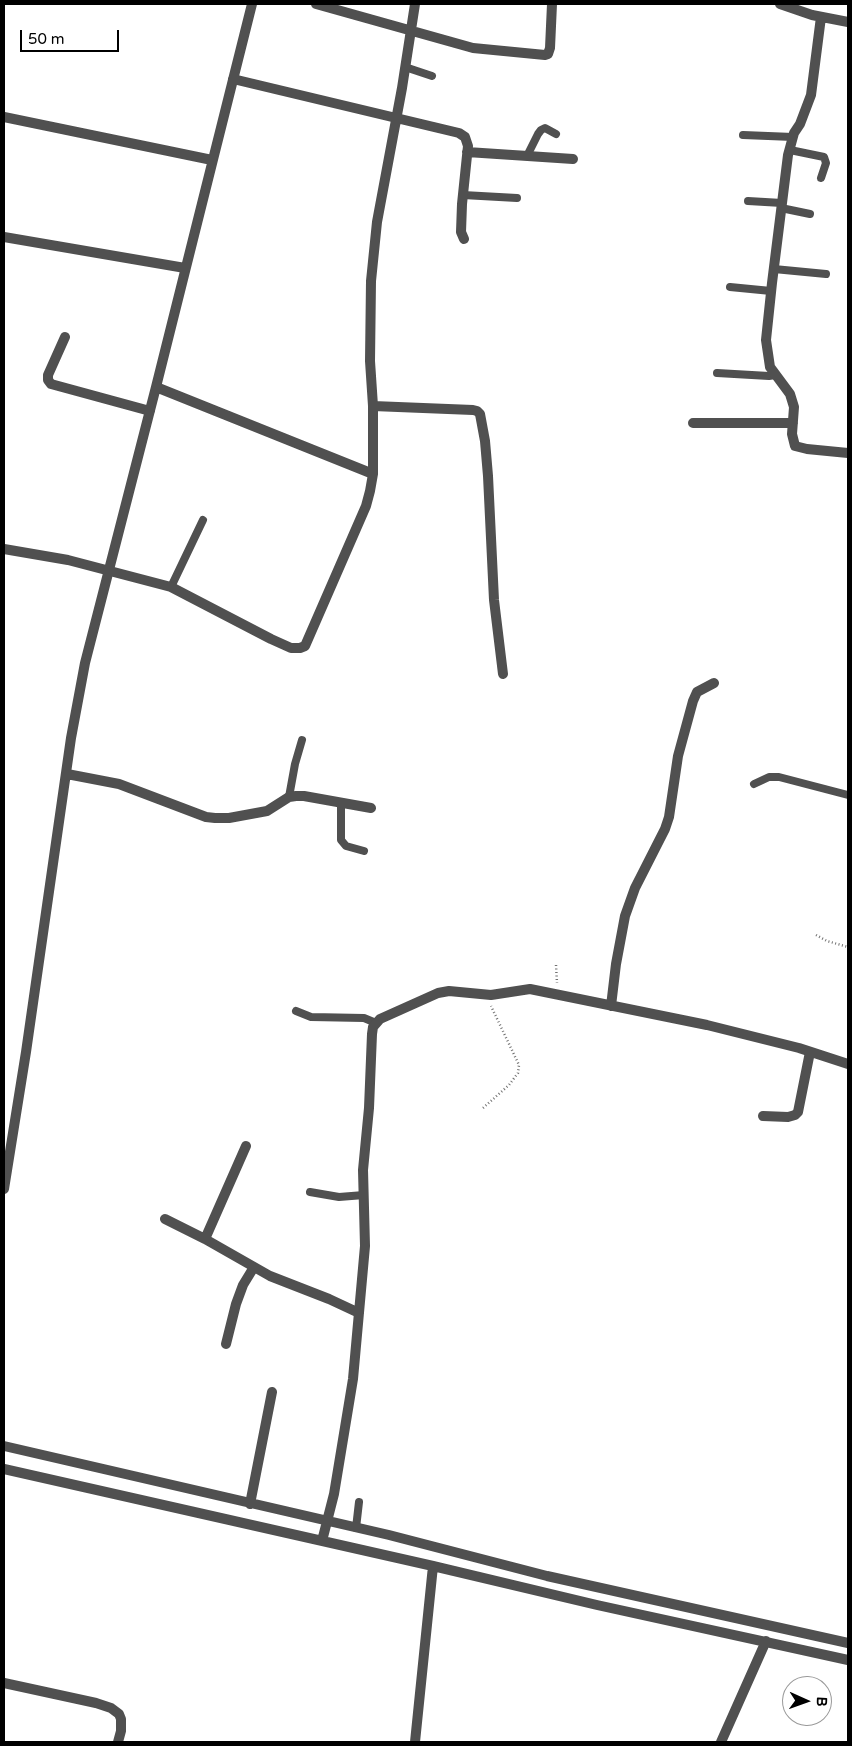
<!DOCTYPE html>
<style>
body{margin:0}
#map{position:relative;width:852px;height:1746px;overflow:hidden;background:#fff;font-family:"Varela Round",sans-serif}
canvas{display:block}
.frame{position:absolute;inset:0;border:5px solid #000;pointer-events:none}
.north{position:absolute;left:782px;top:1676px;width:50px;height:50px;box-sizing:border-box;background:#fff;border:1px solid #999;border-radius:50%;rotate:92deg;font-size:14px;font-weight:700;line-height:20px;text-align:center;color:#000}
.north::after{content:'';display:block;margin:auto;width:18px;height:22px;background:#000;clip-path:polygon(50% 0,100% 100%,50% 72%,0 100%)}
.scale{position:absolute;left:20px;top:30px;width:99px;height:22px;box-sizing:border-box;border:2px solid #000;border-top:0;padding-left:6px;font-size:15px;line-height:18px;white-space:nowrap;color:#000;-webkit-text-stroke:4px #fff;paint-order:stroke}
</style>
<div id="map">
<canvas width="852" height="1746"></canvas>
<div class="frame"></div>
<div class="north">B</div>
<div class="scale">50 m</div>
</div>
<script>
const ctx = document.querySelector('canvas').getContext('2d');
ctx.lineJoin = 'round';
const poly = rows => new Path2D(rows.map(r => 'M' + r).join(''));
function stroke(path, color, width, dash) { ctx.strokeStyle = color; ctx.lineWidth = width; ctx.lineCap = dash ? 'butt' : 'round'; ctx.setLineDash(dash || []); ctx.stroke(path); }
const path = poly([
 [816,935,827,941,848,947],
 [556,965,557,983],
 [483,1108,509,1085,518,1073,519,1065,491,1006]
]);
const service = poly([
 [405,67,432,76],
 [743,135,793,137],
 [790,150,824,157,826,163,821,178],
 [527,156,538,134,541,130,545,128,556,134],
 [463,195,517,198],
 [748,201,782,203],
 [781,208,810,214],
 [774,269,826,274],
 [730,287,771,291],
 [717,373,769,376,775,375],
 [171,587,203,520],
 [754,784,769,777,779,777,848,795],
 [289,797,295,764,302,740],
 [341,803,341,840,346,846,364,851],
 [296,1011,311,1017,364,1018,376,1023],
 [310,1192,339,1197,364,1195],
 [356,1528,359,1502]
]);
const minor = poly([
 [316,4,473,48,545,55,548,54,550,48,552,4],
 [780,4,812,15,848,22],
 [821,17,811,95,800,124,794,133,788,155,772,283,766,340,770,367,790,394,794,407,792,434,795,446,807,449,848,453],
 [233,79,459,133,465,137,468,146,462,204,461,232,464,239],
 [4,117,212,160],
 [467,152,573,159],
 [4,237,185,268],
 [65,337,48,375,48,380,51,384,150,411],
 [156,387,373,474],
 [373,406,473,410,477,411,480,414,485,441,488,476,494,600,503,674],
 [693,423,793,423],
 [4,549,68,560,171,587,271,639,291,648,300,648,305,646,366,506,370,491,373,474,373,406,370,361,371,281,377,222,402,88,415,4],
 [67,774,119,784,206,817,215,818,229,818,267,811,289,797,296,796,304,796,371,808],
 [611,1006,616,964,625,916,635,888,665,829,669,817,678,756,693,701,697,692,714,683],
 [763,1116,788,1117,795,1115,798,1112,810,1052],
 [4,1189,26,1052,71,738,85,663,156,387,252,4],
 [165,1219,205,1239,270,1276,329,1299,359,1313],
 [205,1239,246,1146],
 [226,1344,236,1304,243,1285,254,1267],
 [4,1446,389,1535,547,1576,848,1643],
 [4,1469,433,1566,597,1605,848,1660],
 [250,1504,272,1392],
 [322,1541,334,1494,353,1379,365,1246,363,1170,369,1108,372,1034,373,1027,380,1019,438,993,449,991,491,995,530,989,707,1025,799,1048,848,1064],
 [4,1683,96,1703,111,1708,119,1714,121,1719,121,1731,118,1742],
 [415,1742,433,1566],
 [721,1742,766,1641]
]);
stroke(path, '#727272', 2.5, [1, 2.5]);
stroke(service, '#505050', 8);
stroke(minor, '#505050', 10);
</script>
